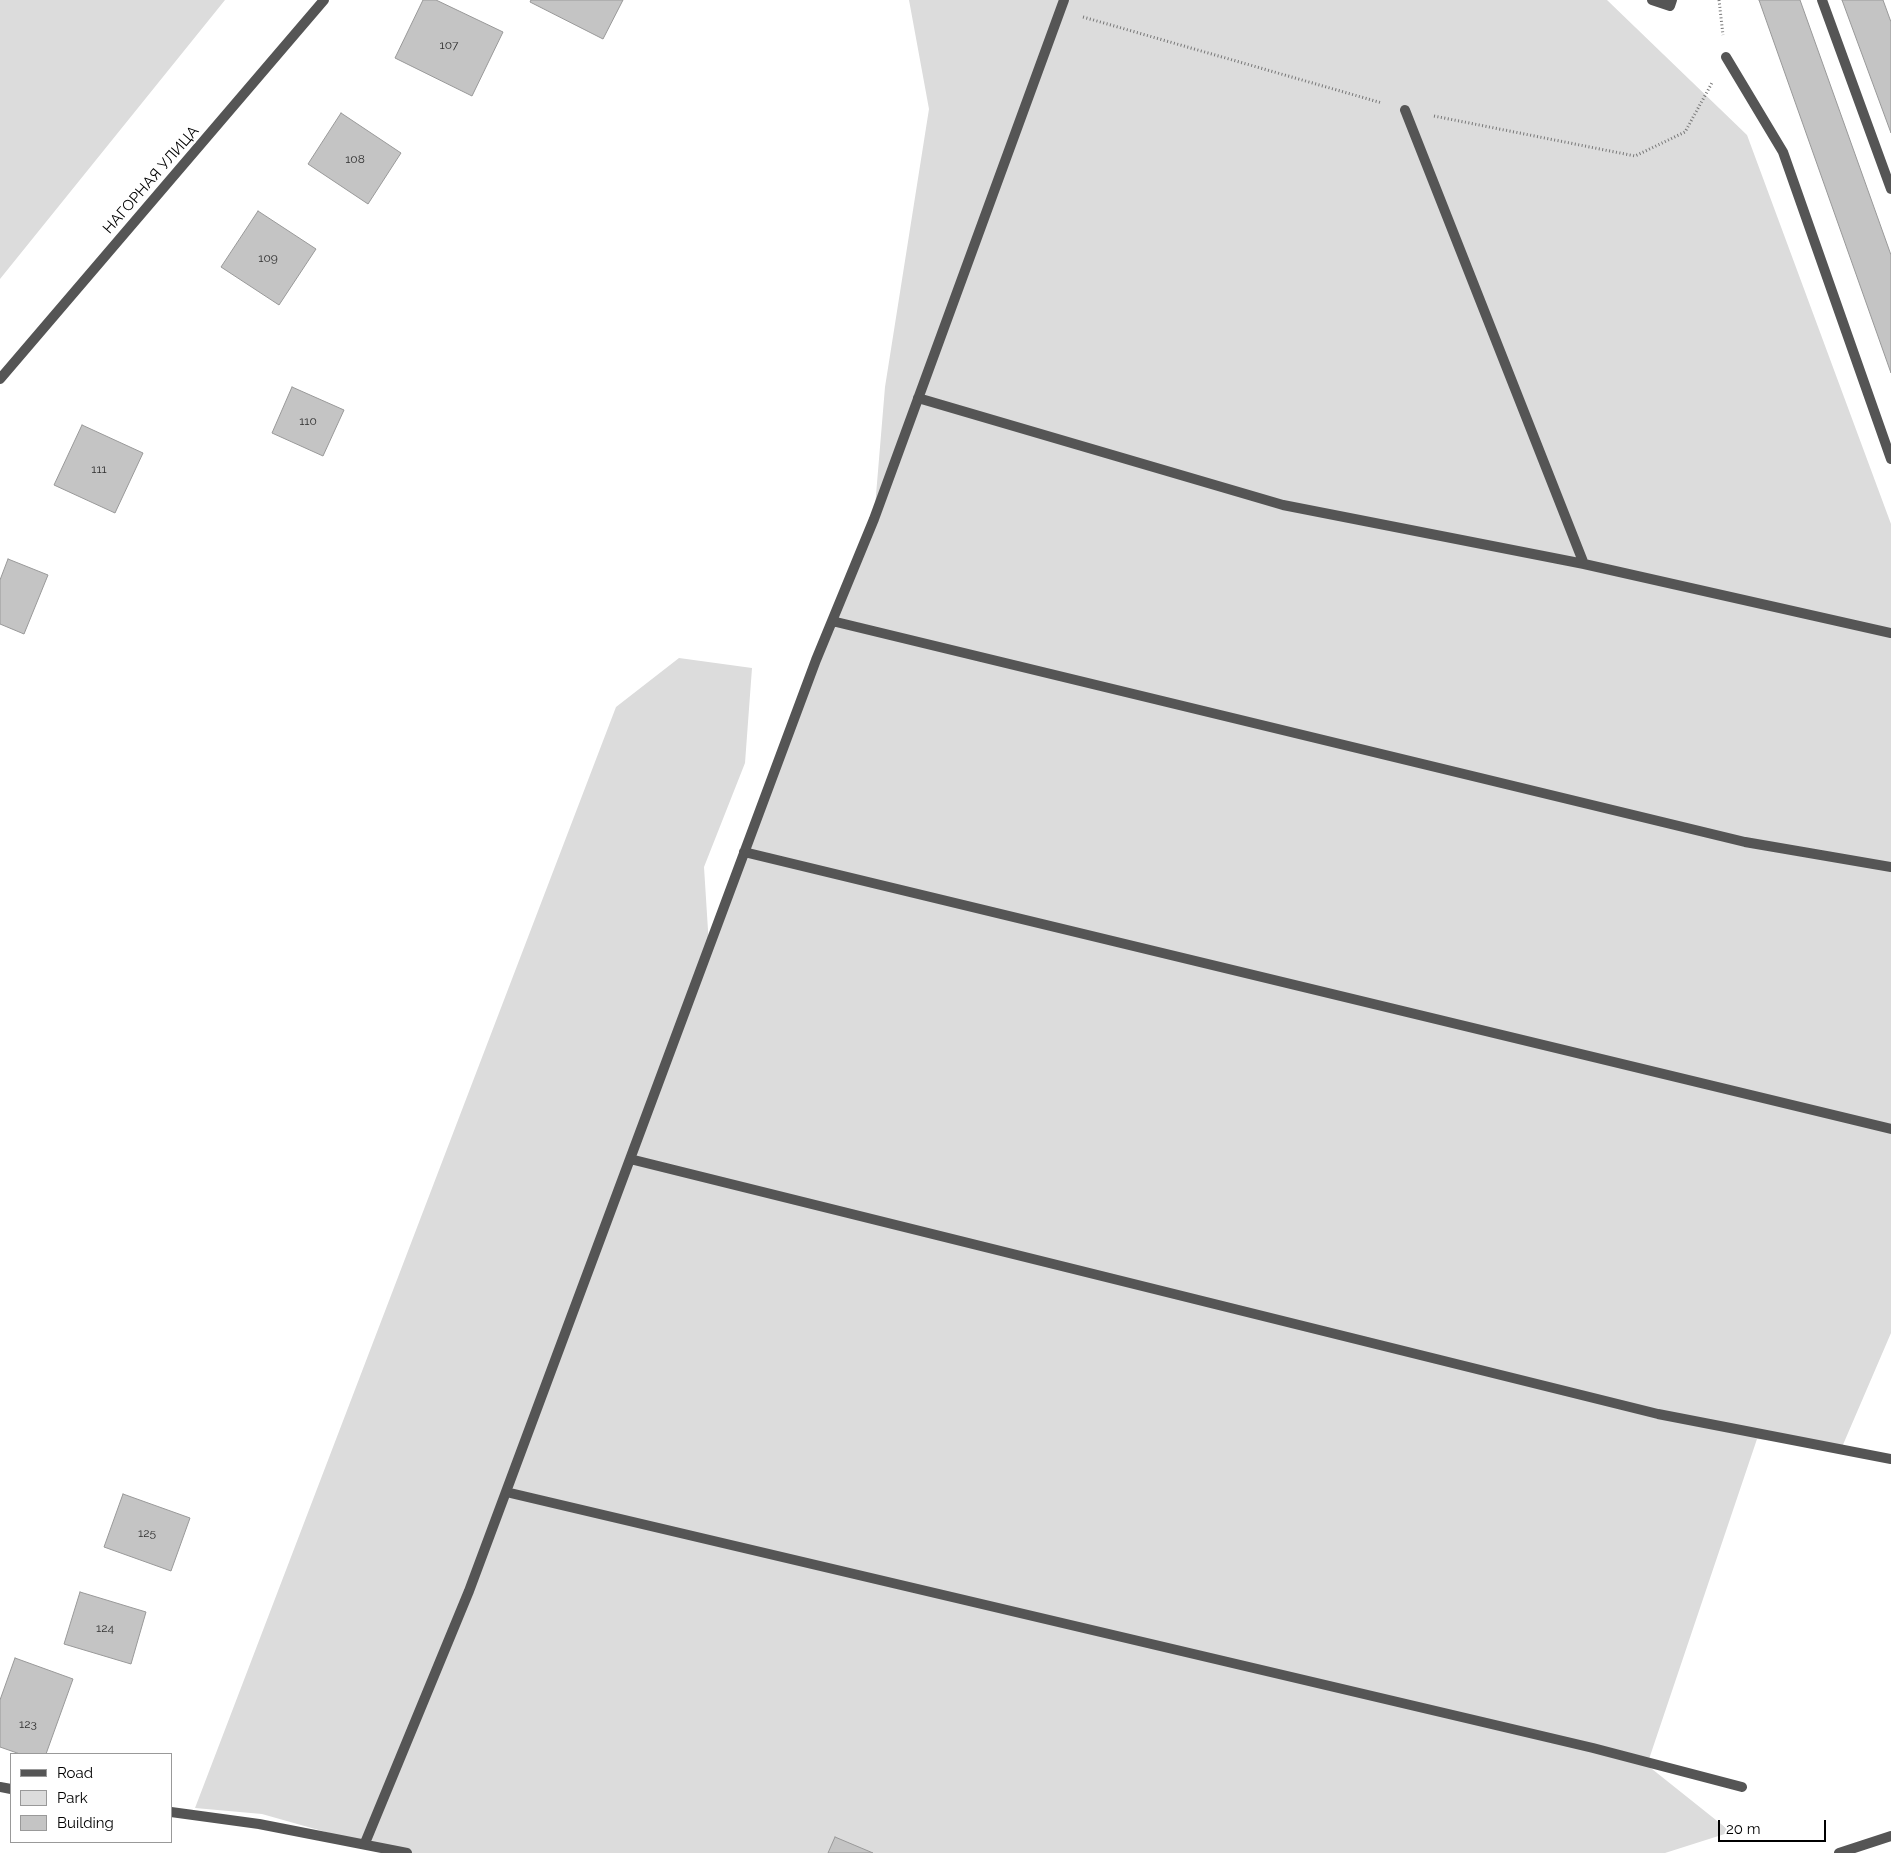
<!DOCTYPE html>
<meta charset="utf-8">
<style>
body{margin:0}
#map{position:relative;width:1891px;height:1853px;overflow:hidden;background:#fff;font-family:Raleway,sans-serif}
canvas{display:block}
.legend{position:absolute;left:10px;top:1753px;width:162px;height:90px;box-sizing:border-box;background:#fff;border:1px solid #999;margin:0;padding:6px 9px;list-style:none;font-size:15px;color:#000}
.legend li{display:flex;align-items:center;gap:10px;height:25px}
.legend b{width:25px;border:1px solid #999}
.scale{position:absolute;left:1718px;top:1820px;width:108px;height:22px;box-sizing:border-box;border:2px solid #000;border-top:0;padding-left:6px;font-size:15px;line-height:18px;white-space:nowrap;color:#000;-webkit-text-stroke:4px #fff;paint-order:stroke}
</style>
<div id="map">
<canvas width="1891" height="1853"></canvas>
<ul class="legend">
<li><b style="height:6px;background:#555"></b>Road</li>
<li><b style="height:14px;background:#dcdcdc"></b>Park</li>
<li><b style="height:14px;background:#c4c4c4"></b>Building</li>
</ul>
<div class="scale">20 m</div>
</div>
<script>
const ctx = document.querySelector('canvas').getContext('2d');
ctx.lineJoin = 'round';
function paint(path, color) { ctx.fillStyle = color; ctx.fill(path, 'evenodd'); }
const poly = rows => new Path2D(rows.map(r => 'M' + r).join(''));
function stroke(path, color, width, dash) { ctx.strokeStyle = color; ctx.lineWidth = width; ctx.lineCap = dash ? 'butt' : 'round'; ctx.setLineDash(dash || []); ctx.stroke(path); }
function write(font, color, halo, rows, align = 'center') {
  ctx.font = font + ' Raleway,sans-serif'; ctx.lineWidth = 4.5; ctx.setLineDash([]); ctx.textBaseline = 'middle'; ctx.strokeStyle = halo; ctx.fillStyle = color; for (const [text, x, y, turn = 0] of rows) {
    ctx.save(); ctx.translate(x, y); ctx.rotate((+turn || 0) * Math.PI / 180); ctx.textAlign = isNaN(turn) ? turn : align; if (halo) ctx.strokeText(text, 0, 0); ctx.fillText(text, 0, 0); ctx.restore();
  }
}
const green = poly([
 [0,0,225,0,0,279],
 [909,0,1607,0,1747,135,1891,524,1891,1333,1842,1447,1757,1439,1647,1765,1731,1832,1665,1853,400,1853,262,1814,195,1808,616,707,679,658,752,668,745,763,704,867,709,946,874,519,885,387,929,109]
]);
const building = poly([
 [423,0,436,0,503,32,472,96,395,58,423,0],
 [531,0,623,0,603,39,530,2,531,0],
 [1759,0,1800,0,1891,255,1891,373,1759,0],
 [1842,0,1883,0,1891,22,1891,133,1842,0],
 [341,113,401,153,368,204,308,164,341,113],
 [258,211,316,249,279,305,221,267,258,211],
 [292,387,344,410,323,456,272,433,292,387],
 [82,425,143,453,115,513,54,485,82,425],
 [8,559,48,575,24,634,0,624,0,580,8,559],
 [123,1494,190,1518,171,1571,104,1547,123,1494],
 [80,1592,146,1612,131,1664,64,1644,80,1592],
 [15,1658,73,1679,46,1754,20,1754,0,1747,0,1700,15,1658],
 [835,1837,873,1853,828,1853,835,1837]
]);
const path = poly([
 [1719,0,1723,35],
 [1083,17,1382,103],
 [1434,116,1635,156,1685,132,1713,81]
]);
const service = poly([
 [1652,0,1670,6,1672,0],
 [1822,0,1891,189],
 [1726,57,1783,152,1891,459],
 [1405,110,1584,564],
 [918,398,1283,505,1584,564,1891,633],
 [832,621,1745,842,1891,867],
 [744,852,1891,1129],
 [630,1159,1658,1414,1891,1459],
 [506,1492,1593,1748,1742,1787],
 [0,1787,11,1789],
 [171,1812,259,1824,407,1853],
 [365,1843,469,1591,816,660,874,519,1064,0]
]);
const minor = poly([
 [0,379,324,0],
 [1839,1853,1891,1836]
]);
const numberNames = [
 ["107",449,45],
 ["108",355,159],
 ["109",268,258],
 ["110",308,421],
 ["111",99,469],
 ["125",147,1533],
 ["124",105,1628],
 ["123",28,1724]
];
const streetNames = [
 ["НАГОРНАЯ УЛИЦА",151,180,-49]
];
paint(green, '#dcdcdc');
paint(building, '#c4c4c4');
stroke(building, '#999', 1);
stroke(path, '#777', 3, [1, 2.5]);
stroke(service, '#555', 10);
stroke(minor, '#555', 10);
write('12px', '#313131', null, numberNames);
write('15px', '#000', '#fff', streetNames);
</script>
